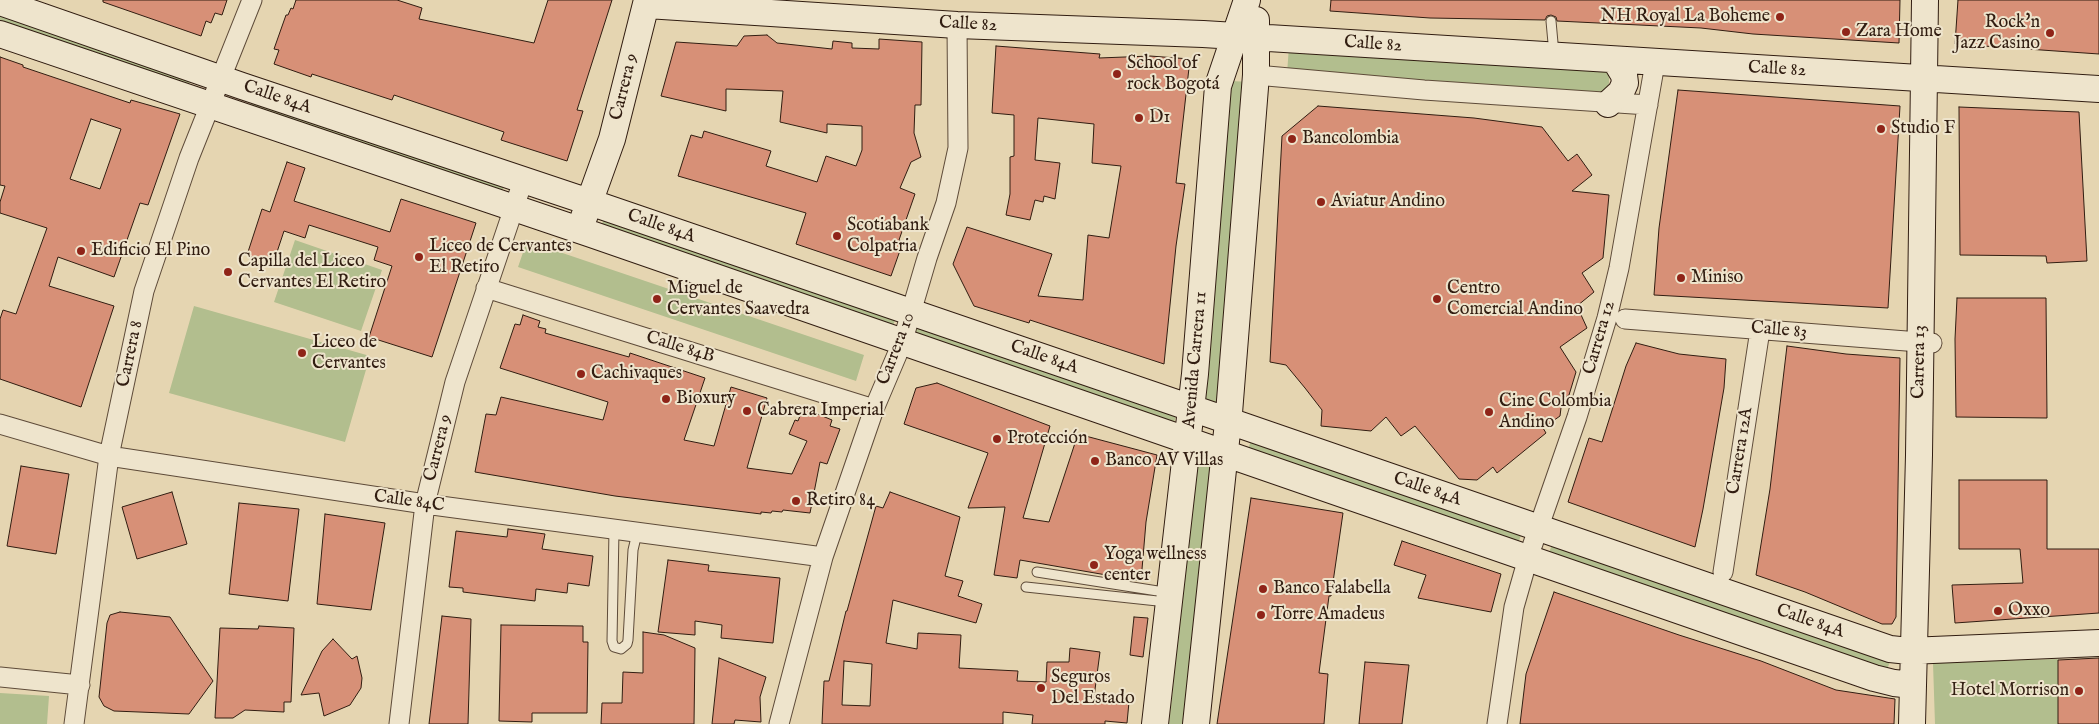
<!DOCTYPE html>
<meta charset="utf-8">
<style>
body{margin:0}
canvas{display:block;background:#e5d5b1}
</style>
<canvas width="2099" height="724"></canvas>
<script>
const ctx = document.querySelector('canvas').getContext('2d');
ctx.lineJoin = 'round';
function paint(path, color) { ctx.fillStyle = color; ctx.fill(path, 'evenodd'); }
const poly = rows => new Path2D(rows.map(r => 'M' + r).join(''));
function stroke(path, color, width, dash) { ctx.strokeStyle = color; ctx.lineWidth = width; ctx.lineCap = dash ? 'butt' : 'round'; ctx.setLineDash(dash || []); ctx.stroke(path); }
function write(font, color, halo, rows, align = 'center') {
  ctx.font = font + ' "IM FELL English",serif'; ctx.lineWidth = 4; ctx.setLineDash([]); ctx.textBaseline = 'middle'; ctx.strokeStyle = halo; ctx.fillStyle = color; for (const [text, x, y, turn = 0] of rows) {
    ctx.save(); ctx.translate(x, y); ctx.rotate((+turn || 0) * Math.PI / 180); ctx.textAlign = isNaN(turn) ? turn : align; if (halo) ctx.strokeText(text, 0, 0); ctx.fillText(text, 0, 0); ctx.restore();
  }
}
const green = poly([
 [0,9,192,76,186,92,0,28],
 [1289,46,1610,68,1608,96,1287,74],
 [1231,81,1250,82,1222,410,1203,403],
 [253,97,505,183,500,198,248,112],
 [605,215,897,314,892,329,600,230],
 [295,240,382,270,361,331,274,302],
 [527,241,864,355,856,381,518,267],
 [194,306,370,356,345,442,169,393],
 [919,321,1178,411,1173,425,914,336],
 [1252,437,1523,530,1517,546,1247,453],
 [1198,460,1217,462,1189,724,1169,724],
 [1553,542,1891,659,1885,675,1547,558],
 [2058,659,2058,724,1935,724,1933,663],
 [0,693,49,696,47,724,0,724]
]);
const building = poly([
 [103,0,227,0,222,15,215,13,211,23,206,21,201,36,103,2,103,0],
 [296,0,397,0,422,8,419,19,534,43,548,0,612,0,577,110,583,111,567,161,501,140,504,132,394,95,392,100,312,74,311,77,274,64,279,50,274,49,286,15,288,15,291,8,293,9,296,0],
 [1331,0,1900,0,1899,43,1753,34,1701,28,1557,21,1556,17,1551,15,1547,16,1545,20,1430,18,1330,11,1331,0],
 [1958,0,2099,0,2099,54,1955,44,1958,0],
 [767,35,777,43,832,49,833,41,852,43,852,48,879,49,879,39,922,42,921,105,915,105,914,133,921,157,911,162,900,188,915,194,899,240,903,242,891,276,796,244,806,213,678,176,691,135,702,138,704,131,771,151,766,166,817,182,826,156,856,166,862,150,862,126,827,124,827,133,780,122,783,91,726,89,726,111,661,96,676,42,737,46,744,36,767,35],
 [996,46,1100,54,1099,58,1150,56,1190,59,1176,183,1185,184,1176,246,1164,364,1030,320,1029,323,974,306,953,264,967,227,1052,254,1038,296,1083,300,1088,235,1109,238,1121,166,1092,163,1094,124,1038,118,1035,160,1060,163,1055,199,1044,196,1043,202,1035,200,1030,220,1006,215,1010,194,1010,157,1014,156,1014,115,992,113,996,46],
 [0,57,23,65,23,67,130,103,131,100,180,114,148,205,140,203,114,277,58,257,49,286,114,306,81,407,0,379,0,319,3,310,16,314,47,228,0,213,0,202,5,186,0,185,0,57],
 [91,119,121,129,100,189,70,179,91,119],
 [1678,90,1900,106,1888,308,1654,295,1659,228,1678,90],
 [1318,106,1474,118,1542,127,1568,161,1577,154,1592,175,1572,191,1609,195,1603,258,1582,273,1594,292,1577,306,1587,328,1560,347,1576,372,1569,395,1562,400,1560,416,1543,428,1546,433,1497,473,1493,467,1477,480,1459,479,1415,426,1401,436,1386,417,1371,431,1321,426,1322,410,1305,388,1286,365,1270,362,1282,136,1318,106],
 [1959,107,2079,112,2087,261,2047,263,2046,256,1960,255,1959,107],
 [287,162,305,168,294,201,390,232,401,199,476,223,432,357,369,337,392,266,374,260,378,247,309,225,305,238,284,231,273,264,247,255,262,209,270,212,287,162],
 [1957,298,2046,298,2047,418,1956,417,1955,339,1957,298],
 [523,315,540,321,538,327,546,329,545,333,629,357,630,353,705,378,684,440,714,446,731,387,767,398,747,468,792,474,807,441,789,434,795,420,798,421,803,408,832,420,830,426,840,429,827,464,820,462,810,513,783,510,782,512,772,511,771,513,761,512,761,514,615,496,475,472,486,414,496,415,501,397,603,420,608,402,500,368,515,324,520,325,523,315],
 [1636,343,1679,354,1726,359,1724,388,1703,509,1695,547,1568,502,1589,438,1602,442,1626,366,1636,343],
 [1787,346,1846,354,1900,358,1896,617,1892,624,1882,624,1805,592,1756,575,1770,489,1787,346],
 [937,383,1050,426,1023,518,1049,522,1078,434,1157,455,1146,522,1141,581,1020,560,1017,578,994,575,1005,507,968,508,988,453,904,424,916,388,937,383],
 [21,466,69,474,56,554,7,546,21,466],
 [1959,480,2047,480,2047,549,2099,549,2099,613,1955,623,1952,585,2023,583,2020,549,1959,549,1959,480],
 [172,492,187,544,137,559,122,507,172,492],
 [890,492,960,517,945,576,963,581,958,596,982,604,976,623,893,600,886,643,917,649,918,633,961,635,959,668,1018,671,1017,681,1046,682,1047,662,1069,662,1070,648,1100,652,1094,697,1129,702,1127,723,1105,721,1105,724,1032,724,1033,715,1003,712,1003,724,822,724,824,681,829,681,846,611,847,611,876,506,883,508,890,492],
 [844,661,872,664,870,706,842,705,844,661],
 [1251,498,1343,513,1331,596,1329,596,1319,673,1328,674,1324,724,1217,724,1251,498],
 [239,503,299,509,288,601,229,594,239,503],
 [325,514,385,523,371,610,317,604,325,514],
 [508,529,545,534,542,549,593,556,589,586,568,583,567,593,536,589,535,601,463,592,463,588,449,587,456,531,507,537,508,529],
 [1402,541,1501,574,1491,612,1418,598,1426,575,1394,565,1402,541],
 [668,560,709,565,708,571,780,578,773,643,721,638,722,625,695,621,695,635,658,632,668,560],
 [1554,592,1679,635,1761,661,1836,690,1895,699,1894,724,1520,724,1526,674,1554,592],
 [120,612,170,617,213,681,189,714,114,711,104,706,99,697,107,623,110,615,120,612],
 [442,616,471,619,468,724,429,724,442,616],
 [1134,617,1148,618,1143,657,1130,655,1134,617],
 [501,625,583,626,583,642,588,642,587,713,532,713,532,722,499,721,501,625],
 [259,626,294,628,291,702,284,702,284,712,245,710,233,718,215,718,220,628,258,629,259,626],
 [643,632,664,635,695,648,694,724,601,724,602,703,622,703,623,672,643,673,643,632],
 [333,639,352,659,357,656,362,678,361,688,350,705,324,716,319,693,301,695,322,651,333,639],
 [719,658,766,677,760,697,761,722,735,720,734,724,712,724,719,658],
 [2099,658,2099,724,2058,724,2058,660,2099,658],
 [1365,662,1409,665,1402,724,1359,724,1365,662]
]);
const lane = poly([
 [1551,21,1554,54],
 [614,530,612,641,614,647,621,649,627,644,628,640,633,550,637,533],
 [1037,572,1164,592,1167,591],
 [1026,587,1167,602]
]);
const street = poly([
 [1256,75,1424,90,1648,105],
 [486,288,874,409],
 [1625,319,1932,343],
 [0,424,109,456,425,504,823,557],
 [1723,572,1760,330],
 [0,677,80,685],
 [74,724,109,456,144,291,189,158,252,0],
 [399,724,425,504,455,382,523,181],
 [779,724,823,557,874,409,902,343,927,258,946,203,958,148,957,25],
 [1497,724,1514,607,1528,558,1577,417,1607,318,1619,268,1655,63]
]);
const secondary = poly([
 [0,2,242,86,601,206,1197,410,1890,649,1909,651,2099,643],
 [647,5,957,25,1203,34,2099,89],
 [0,34,591,234,1874,678,1894,683,1913,685],
 [1608,104,1621,92,1625,83,1624,75,1615,60],
 [584,217,612,139,647,0],
 [1155,724,1195,374,1218,86,1247,0],
 [1196,724,1229,413,1256,75,1256,20],
 [1912,724,1919,455,1925,0]
]);
const markers = [
 [1780,17,5,"#8f2418"],
 [1846,32,5,"#8f2418"],
 [2050,33,5,"#8f2418"],
 [1117,74,5,"#8f2418"],
 [1139,118,5,"#8f2418"],
 [1881,129,5,"#8f2418"],
 [1292,139,5,"#8f2418"],
 [1321,202,5,"#8f2418"],
 [837,236,5,"#8f2418"],
 [81,251,5,"#8f2418"],
 [419,257,5,"#8f2418"],
 [228,272,5,"#8f2418"],
 [1681,278,5,"#8f2418"],
 [657,299,5,"#8f2418"],
 [1437,299,5,"#8f2418"],
 [302,353,5,"#8f2418"],
 [581,374,5,"#8f2418"],
 [666,399,5,"#8f2418"],
 [747,411,5,"#8f2418"],
 [1489,412,5,"#8f2418"],
 [997,439,5,"#8f2418"],
 [1095,461,5,"#8f2418"],
 [796,501,5,"#8f2418"],
 [1094,565,5,"#8f2418"],
 [1263,589,5,"#8f2418"],
 [1998,611,5,"#8f2418"],
 [1261,615,5,"#8f2418"],
 [1041,688,5,"#8f2418"],
 [2079,691,5,"#8f2418"]
];
const poiNames = [
 ["NH Royal La Boheme",1770,17,"right"],
 ["Rock'n",2040,23,"right"],
 ["Jazz Casino",2040,44,"right"],
 ["Zara Home",1856,32],
 ["School of",1127,64],
 ["rock Bogotá",1127,85],
 ["D1",1149,118],
 ["Studio F",1891,129],
 ["Bancolombia",1302,139],
 ["Aviatur Andino",1331,202],
 ["Scotiabank",847,226],
 ["Colpatria",847,247],
 ["Liceo de Cervantes",429,247],
 ["El Retiro",429,268],
 ["Edificio El Pino",91,251],
 ["Capilla del Liceo",238,262],
 ["Cervantes El Retiro",238,283],
 ["Miniso",1691,278],
 ["Miguel de",667,289],
 ["Cervantes Saavedra",667,310],
 ["Centro",1447,289],
 ["Comercial Andino",1447,310],
 ["Liceo de",312,343],
 ["Cervantes",312,364],
 ["Cachivaques",591,374],
 ["Bioxury",676,399],
 ["Cine Colombia",1499,402],
 ["Andino",1499,423],
 ["Cabrera Imperial",757,411],
 ["Protección",1007,439],
 ["Banco AV Villas",1105,461],
 ["Retiro 84",806,501],
 ["Yoga wellness",1104,555],
 ["center",1104,576],
 ["Banco Falabella",1273,589],
 ["Oxxo",2008,611],
 ["Torre Amadeus",1271,615],
 ["Seguros",1051,678],
 ["Del Estado",1051,699],
 ["Hotel Morrison",2069,691,"right"]
];
const streetNames = [
 ["Calle 82",968,25,3],
 ["Calle 82",1373,45,4],
 ["Calle 82",1777,70,3],
 ["Carrera 9",625,87,-76],
 ["Calle 84A",277,98,19],
 ["Calle 84A",661,227,19],
 ["Calle 83",1779,331,5],
 ["Carrera 12",1600,338,-74],
 ["Calle 84B",680,348,17],
 ["Carrera 10",897,349,-69],
 ["Carrera 8",131,354,-78],
 ["Calle 84A",1044,358,19],
 ["Avenida Carrera 11",1196,360,-85],
 ["Carrera 13",1920,362,-89],
 ["Carrera 9",439,448,-76],
 ["Carrera 12A",1741,451,-81],
 ["Calle 84A",1427,490,19],
 ["Calle 84C",409,502,8],
 ["Calle 84A",1810,622,19]
];
paint(green, '#b2be8e');
paint(building, '#d79077');
stroke(building, '#311d11', 1);
stroke(lane, '#5e4b39', 11);
stroke(street, '#5e4b39', 21);
stroke(secondary, '#311d11', 28);
stroke(lane, '#eee4cc', 9);
stroke(street, '#eee4cc', 19);
stroke(secondary, '#eee4cc', 26);
for (const [x, y, r, color] of markers) { const dot = new Path2D(); dot.arc(x, y, r, 0, 2 * Math.PI); ctx.fillStyle = color; ctx.fill(dot); stroke(dot, '#eee4cc', 2); }
write('18px', '#311d11', '#eee4cc', poiNames, 'left');
write('18px', '#311d11', '#eee4cc', streetNames);
</script>
